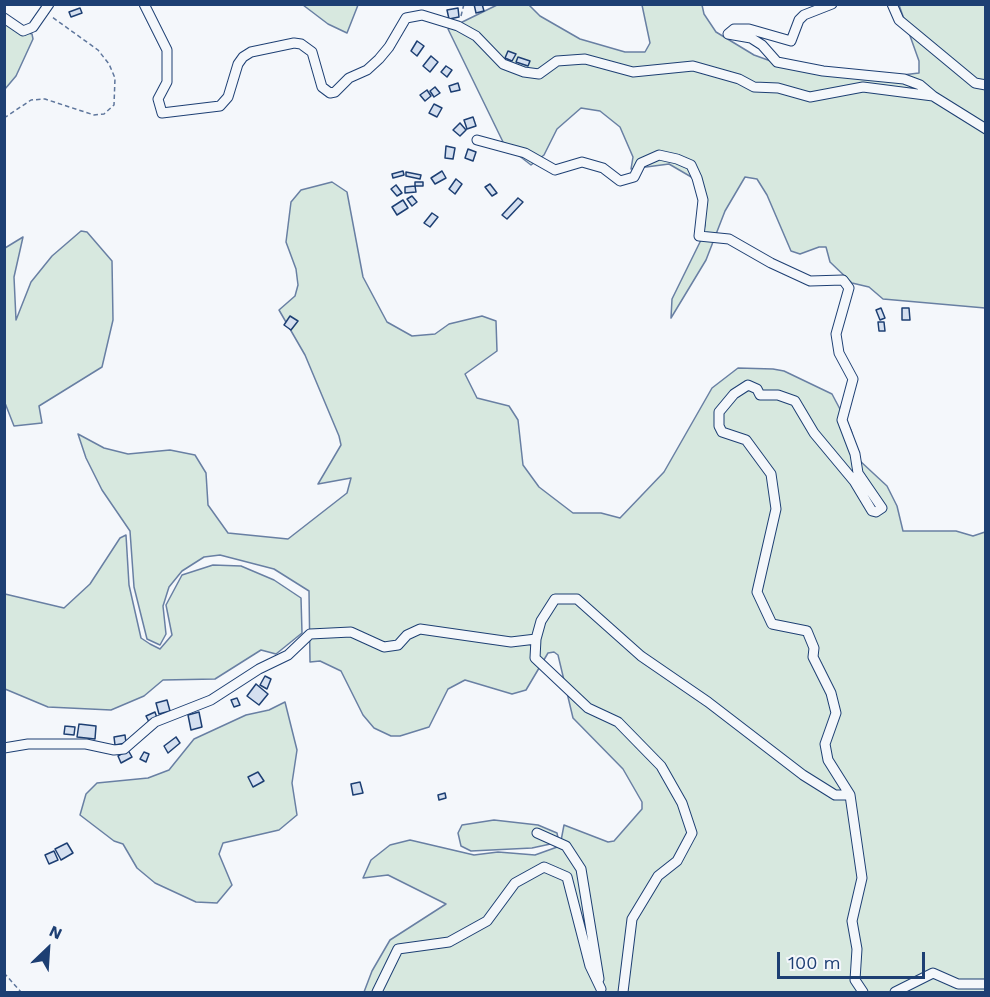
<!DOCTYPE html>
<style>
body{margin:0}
#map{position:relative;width:990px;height:997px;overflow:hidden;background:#f4f7fb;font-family:"Work Sans",sans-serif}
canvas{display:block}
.frame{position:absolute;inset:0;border:6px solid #1d3f73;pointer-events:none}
.north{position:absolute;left:18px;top:919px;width:60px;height:60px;-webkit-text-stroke:4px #f4f7fb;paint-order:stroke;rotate:25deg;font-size:16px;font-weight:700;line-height:24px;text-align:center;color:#1d3f73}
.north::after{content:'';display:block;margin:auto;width:21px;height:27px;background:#1d3f73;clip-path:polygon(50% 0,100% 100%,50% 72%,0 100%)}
.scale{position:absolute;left:777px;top:952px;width:148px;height:27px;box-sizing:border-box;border:3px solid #1d3f73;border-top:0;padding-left:8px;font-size:18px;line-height:21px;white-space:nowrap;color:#1d3f73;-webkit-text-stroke:4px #f4f7fb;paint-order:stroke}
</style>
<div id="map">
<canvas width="990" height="997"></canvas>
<div class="frame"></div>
<div class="north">N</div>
<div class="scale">100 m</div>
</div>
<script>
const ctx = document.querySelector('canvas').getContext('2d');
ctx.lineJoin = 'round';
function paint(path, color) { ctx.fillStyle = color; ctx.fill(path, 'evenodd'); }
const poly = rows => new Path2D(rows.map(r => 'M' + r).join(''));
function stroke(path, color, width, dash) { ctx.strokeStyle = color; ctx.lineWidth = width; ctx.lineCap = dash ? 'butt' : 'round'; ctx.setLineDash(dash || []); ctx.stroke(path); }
const green = poly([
 [303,5,358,5,347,33,328,24,303,5],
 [497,5,529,5,540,16,580,39,625,52,645,52,650,43,642,5,702,5,704,14,716,32,754,55,790,68,869,79,919,73,919,61,899,5,985,5,985,308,883,299,869,287,852,283,830,262,826,247,819,247,800,254,791,251,767,195,757,179,745,177,725,211,706,260,671,318,672,299,701,240,705,225,693,178,669,164,631,169,633,157,620,127,600,111,581,108,557,129,544,155,531,165,504,144,448,29,497,5],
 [4,16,14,29,32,34,33,39,16,76,5,89,4,16],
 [332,182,347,192,363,277,387,322,412,336,435,334,449,324,482,316,496,321,497,351,465,374,477,398,509,406,518,420,523,465,539,487,573,513,601,513,620,518,664,472,712,388,738,368,773,369,784,371,832,394,851,430,859,460,887,486,897,506,903,531,956,531,973,536,985,532,985,992,364,992,372,971,390,940,446,904,388,875,363,878,371,860,390,845,410,840,474,855,498,852,535,855,560,846,564,825,608,842,614,841,642,809,642,802,623,769,573,718,558,655,554,652,548,653,526,690,512,694,465,680,448,689,429,727,400,736,391,736,374,728,363,715,341,671,320,661,310,662,309,591,274,569,220,555,204,557,182,571,169,587,163,606,166,634,160,645,147,639,134,587,130,531,102,490,86,458,78,434,104,448,128,454,170,450,195,455,206,473,208,505,228,533,288,539,347,493,351,478,318,484,341,445,339,436,305,355,279,310,295,296,298,285,296,269,286,242,291,202,301,190,332,182],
 [81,231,87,232,112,261,113,320,102,367,39,406,42,423,14,426,5,403,5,248,23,237,14,277,16,320,31,282,52,256,81,231],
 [126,535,129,585,141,638,150,644,160,649,172,635,166,605,182,575,213,565,241,566,274,580,301,598,302,633,276,654,261,650,215,679,163,680,144,696,111,710,48,707,5,689,5,594,64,608,90,584,120,538,126,535],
 [285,702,297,750,292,783,297,815,279,830,223,843,219,854,232,885,217,903,196,902,155,883,137,868,123,844,114,841,80,815,86,794,97,783,148,778,169,770,194,739,246,715,269,710,285,702],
 [494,820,538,825,557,833,558,838,555,843,532,848,471,851,461,846,458,833,462,825,494,820]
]);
const building = poly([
 [474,4,482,4,484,11,476,13,474,4],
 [80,8,82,13,71,17,69,12,80,8],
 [458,8,459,17,449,19,447,10,458,8],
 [417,41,424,46,417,56,411,51,417,41],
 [508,51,516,54,512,61,505,58,508,51],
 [431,56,438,62,430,72,423,66,431,56],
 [518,57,530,61,528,66,516,62,518,57],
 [446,66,452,70,447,77,441,72,446,66],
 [458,83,460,90,451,92,449,86,458,83],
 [435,87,440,93,434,97,430,91,435,87],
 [427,90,431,96,425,101,420,95,427,90],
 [434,104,442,108,437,117,429,113,434,104],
 [473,117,476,126,467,129,464,120,473,117],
 [460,123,466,130,460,136,453,130,460,123],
 [446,146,455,148,453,159,445,158,446,146],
 [468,149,476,152,473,161,465,158,468,149],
 [403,171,404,175,393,178,392,174,403,171],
 [442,171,446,178,435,184,431,178,442,171],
 [406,172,421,175,420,179,406,176,406,172],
 [456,179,462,184,455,194,449,189,456,179],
 [415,182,423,182,423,186,415,186,415,182],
 [490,184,497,193,492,196,485,187,490,184],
 [396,185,402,193,397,196,391,189,396,185],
 [415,186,416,192,405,193,405,187,415,186],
 [412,196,417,202,412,206,407,199,412,196],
 [518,198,523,202,507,219,502,215,518,198],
 [403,200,408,208,397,215,392,207,403,200],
 [432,213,438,217,430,227,424,223,432,213],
 [881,308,885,318,880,320,876,310,881,308],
 [902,308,909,308,910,320,902,320,902,308],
 [290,316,298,321,291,330,284,325,290,316],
 [878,322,884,322,885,331,879,331,878,322],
 [265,676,271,679,267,689,260,685,265,676],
 [256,684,268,694,259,705,247,696,256,684],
 [237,698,240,705,234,707,231,700,237,698],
 [167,700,170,711,159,714,156,703,167,700],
 [155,712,157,718,149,722,146,716,155,712],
 [199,712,202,727,191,730,188,715,199,712],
 [79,724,96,726,95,739,77,737,79,724],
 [65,726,75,727,74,735,64,734,65,726],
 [125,735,126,743,115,745,114,737,125,735],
 [176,737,180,743,168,753,164,746,176,737],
 [128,750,132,757,121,763,118,756,128,750],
 [144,752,149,754,146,762,140,759,144,752],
 [258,772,264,781,253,787,248,777,258,772],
 [360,782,363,793,353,795,351,784,360,782],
 [445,793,446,798,439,800,438,795,445,793],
 [67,843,73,853,61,860,55,849,67,843],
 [54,851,58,860,49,864,45,855,54,851]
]);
const path = poly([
 [461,16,464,4],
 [4,118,31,100,45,99,94,115,104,114,114,105,115,78,109,64,98,50,52,17],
 [4,973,21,992]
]);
const street = poly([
 [144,4,167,50,167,82,158,99,162,113,220,106,228,97,238,64,243,57,251,52,294,43,301,44,312,52,322,87,330,93,335,92,349,78,367,70,379,59,389,47,406,18,422,15,458,26,476,36,503,64,524,72,539,74,557,61,585,59,633,72,693,66,739,79,754,87,778,88,810,97,863,87,933,96,986,129],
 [832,4,804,15,799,20,791,41,749,29,734,29,728,34,751,38,762,45,777,62,823,71,904,79,920,85,933,96],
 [892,4,899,20,975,83,986,85],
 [4,18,23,31,33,27,49,4],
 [477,140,525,153,555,170,582,162,603,168,620,181,634,177,641,163,659,155,677,159,691,165,697,178,703,200,699,236,729,239,771,263,810,281,843,280,849,288,836,334,839,353,853,379,842,420,855,454,858,473,882,508,876,512,872,511,854,481,814,433,795,401,778,395,760,395,757,389,748,385,734,394,719,412,719,426,722,432,746,440,771,474,776,509,757,592,772,624,807,631,814,648,813,657,831,693,836,713,825,744,828,760,850,795,835,795,803,775,708,702,641,656,577,599,555,599,541,621,536,639,535,658,588,708,618,722,661,766,682,803,692,833,677,861,658,876,632,919,623,992],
 [4,748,28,744,86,744,114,750,124,749,155,722,211,700,259,669,288,655,310,634,351,632,384,647,398,645,407,635,420,629,511,642,536,639],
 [850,795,862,878,852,921,857,949,855,980,863,992],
 [537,833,566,846,581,869,599,979],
 [377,992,398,949,449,942,487,921,515,883,544,867,567,877,590,966,601,989],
 [895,992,933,973,958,984,986,984]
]);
paint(green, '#d7e8df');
stroke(green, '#687fa3', 1.5);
paint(building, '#d5e0f0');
stroke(building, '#1d3f73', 1.5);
stroke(street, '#1d3f73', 11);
stroke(path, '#5e769c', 1.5, [4.5, 3]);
stroke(street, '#f4f7fb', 9);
</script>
